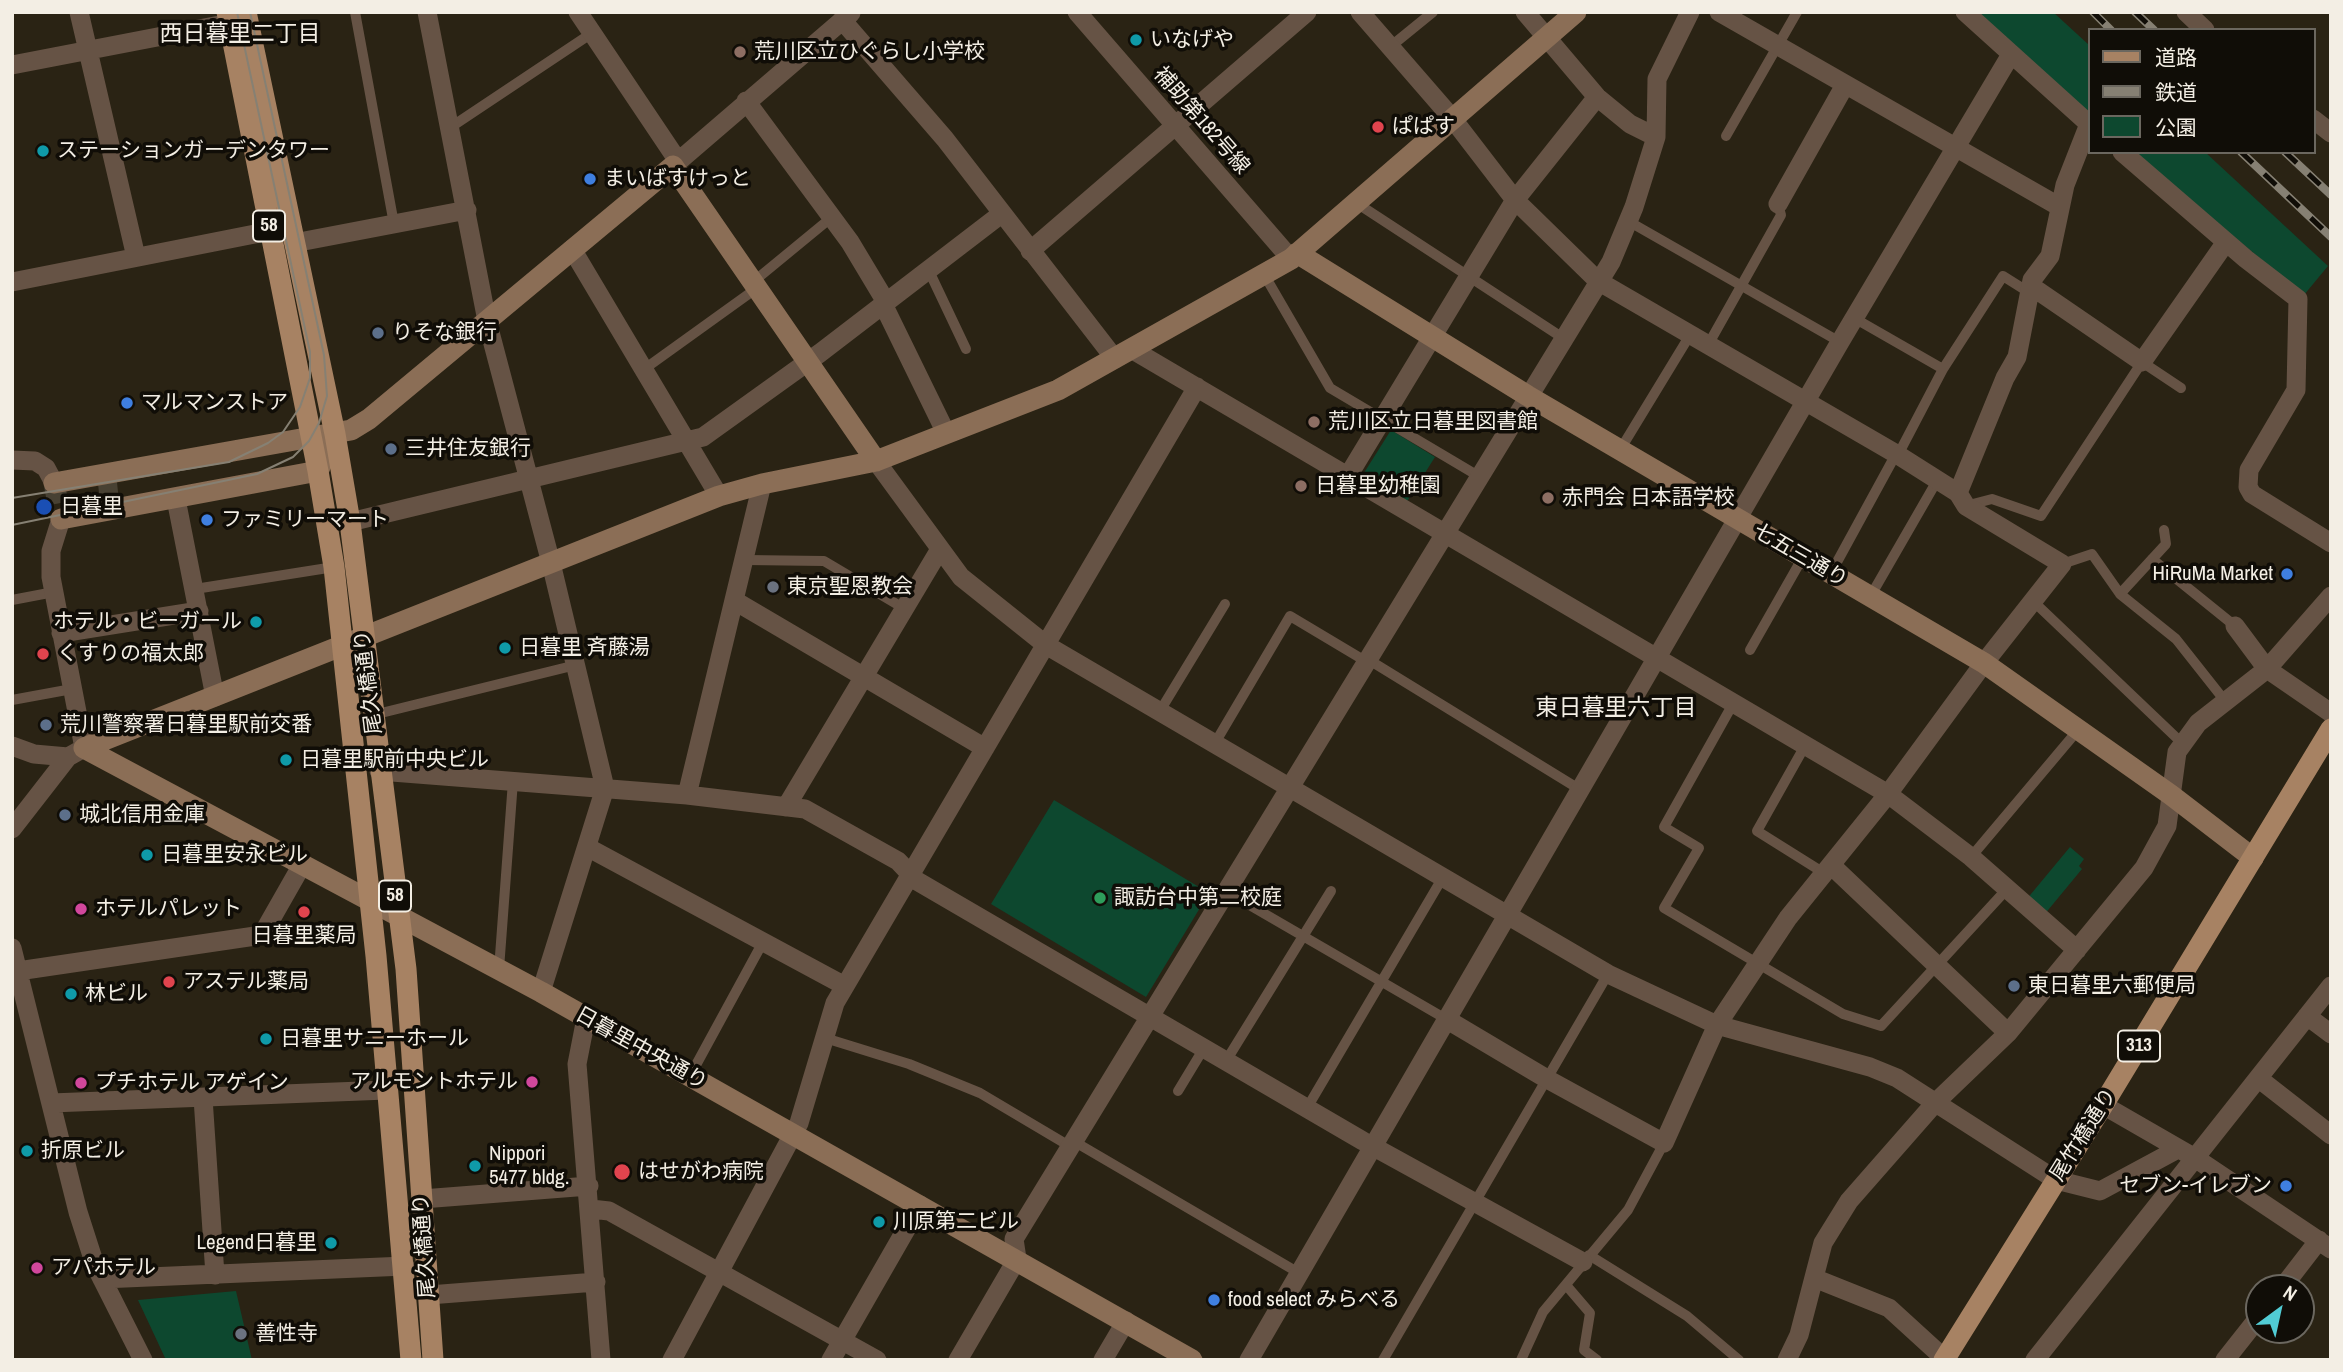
<!DOCTYPE html>
<meta charset="utf-8">
<style>
body{margin:0}
#map{position:relative;width:2343px;height:1372px;overflow:hidden;background:#2a2314;font-family:"Archivo Narrow","Noto Sans JP",sans-serif}
canvas{display:block}
.frame{position:absolute;inset:0;border:14px solid #f3eee4;pointer-events:none}
.legend{position:absolute;left:2088px;top:28px;width:228px;height:126px;box-sizing:border-box;background:#100d07;border:2px solid #6b675f;margin:0;padding:9px 12px;list-style:none;font-size:21px;color:#f3eee4}
.legend li{display:flex;align-items:center;gap:14px;height:35px}
.legend b{width:35px;border:2px solid #6b675f}
.north{position:absolute;left:2245px;top:1274px;width:70px;height:70px;box-sizing:border-box;background:#100d07;border:2px solid #6b675f;border-radius:50%;rotate:33deg;font-size:19px;font-weight:700;line-height:28px;text-align:center;color:#f3eee4}
.north::after{content:'';display:block;margin:auto;width:24px;height:32px;background:#51ccd5;clip-path:polygon(50% 0,100% 100%,50% 72%,0 100%)}
</style>
<div id="map">
<canvas width="2343" height="1372"></canvas>
<div class="frame"></div>
<ul class="legend">
<li><b style="height:9px;background:#a78263"></b>道路</li>
<li><b style="height:9px;background:#868073"></b>鉄道</li>
<li><b style="height:19px;background:#0d482f"></b>公園</li>
</ul>
<div class="north">N</div>
</div>
<script>
const ctx = document.querySelector('canvas').getContext('2d');
ctx.lineJoin = 'round';
function paint(path, color) { ctx.fillStyle = color; ctx.fill(path, 'evenodd'); }
const poly = rows => new Path2D(rows.map(r => 'M' + r).join(''));
function stroke(path, color, width, dash) { ctx.strokeStyle = color; ctx.lineWidth = width; ctx.lineCap = dash ? 'butt' : 'round'; ctx.setLineDash(dash || []); ctx.stroke(path); }
function write(font, color, halo, rows, align = 'center') {
  ctx.font = font + ' "Archivo Narrow","Noto Sans JP",sans-serif'; ctx.lineWidth = 7; ctx.setLineDash([]); ctx.textBaseline = 'middle'; ctx.strokeStyle = halo; ctx.fillStyle = color; for (const [text, x, y, turn = 0] of rows) {
    ctx.save(); ctx.translate(x, y); ctx.rotate((+turn || 0) * Math.PI / 180); ctx.textAlign = isNaN(turn) ? turn : align; if (halo) ctx.strokeText(text, 0, 0); ctx.fillText(text, 0, 0); ctx.restore();
  }
}
const green = poly([
 [1973,12,2053,12,2089,45,2089,116],
 [2132,152,2205,152,2328,266,2304,295],
 [1391,430,1435,457,1406,503,1362,476],
 [1054,800,1209,893,1146,997,991,904],
 [2070,847,2084,859,2079,866,2082,869,2044,915,2026,900],
 [236,1291,252,1360,166,1360,138,1300]
]);
const streetTunnel = poly([
 [107,478,111,516]
]);
const secondaryTunnel = poly([
 [54,483,61,519]
]);
const lane = poly([
 [355,12,394,224],
 [1390,47,1433,12],
 [451,127,592,33],
 [1726,136,1797,12],
 [1355,202,1563,338],
 [1628,221,1840,342],
 [929,271,966,349],
 [1265,276,1330,388,1480,477],
 [753,282,832,217],
 [1854,318,1943,369],
 [1708,345,1781,215,1778,204],
 [643,370,757,288],
 [1620,450,1690,335],
 [1898,455,1943,369,2003,276,2030,293],
 [1969,505,1992,499,2041,516,2142,362,2181,388],
 [2152,559,2235,626],
 [746,560,824,561,905,609],
 [2062,564,2092,554,2120,594,2176,639,2225,701],
 [1831,573,1896,454],
 [195,589,334,567],
 [2120,594,2166,544,2164,530],
 [1870,597,1938,479],
 [12,600,54,592],
 [2034,602,2183,744],
 [1750,650,1803,557],
 [1369,660,1579,789],
 [12,700,72,689],
 [1734,702,1664,827,1699,848,1664,908,1843,1014,1881,1026,2007,889],
 [1160,711,1225,604],
 [373,715,576,665],
 [1215,743,1290,616,1367,662],
 [1806,744,1757,831,1824,873],
 [1971,857,2078,730],
 [1227,892,1446,1019],
 [499,969,513,781],
 [825,1038,909,1064,980,1093,1071,1147],
 [1226,1061,1331,891],
 [690,1076,763,942],
 [1178,1091,1204,1048],
 [1307,1108,1443,877],
 [1075,1142,1299,1273],
 [1589,1255,1687,1316,1739,1360],
 [1566,1285,1590,1313,1584,1350,1597,1360],
 [1383,1360,1608,974],
 [1521,1360,1543,1312,1628,1210,1664,1143]
]);
const street = poly([
 [79,12,136,257],
 [427,12,487,321,551,563,605,788,541,992],
 [578,12,678,161],
 [1077,12,1291,259],
 [1360,12,1452,118,1515,200,1598,281,1898,455,1958,493,1966,506,2062,564,1984,663,1888,794,1788,918,1717,1025,1664,1143,1547,1079,1446,1019],
 [1525,12,1597,97,1630,124,1656,137],
 [1719,12,2060,207],
 [2186,12,2205,30],
 [842,20,945,139,1115,359],
 [12,65,230,23],
 [746,101,850,242,886,302],
 [2313,119,2331,133],
 [2122,152,2246,259,2298,299,2296,390,2249,470,2248,487,2252,494,2331,543],
 [673,166,851,13],
 [1778,204,1845,85],
 [294,243,467,210],
 [572,249,719,496],
 [1030,251,1307,12],
 [12,282,270,231],
 [2031,286,2142,362,2226,242],
 [883,304,946,433],
 [1133,350,1888,794,1971,857,2077,950],
 [12,460,35,461,46,468,54,483],
 [876,461,961,577,1046,645,1608,974,1717,1025,1870,1067,1897,1078,2056,1180,2100,1191,2178,1149],
 [1348,476,1515,200,1597,97],
 [1958,493,2005,378,2017,357,2032,280,2050,256,2065,185,2089,124,1965,12],
 [176,499,215,697],
 [350,522,703,437,820,353,1000,215],
 [735,601,985,748],
 [2235,626,2267,669,2331,713],
 [61,633,199,611],
 [12,746,34,754,68,757],
 [379,771,687,795,805,809,898,861,917,881,1363,1141,1583,1262],
 [687,795,762,484],
 [786,807,940,549],
 [12,829,68,757,84,748,51,577,51,551,61,519],
 [587,847,845,986],
 [1831,865,2008,1033],
 [12,948,78,1212,95,1265,143,1360],
 [18,971,262,935,303,863],
 [2307,1016,2331,1034],
 [586,1018,577,1064,601,1360],
 [2258,1078,2331,1135],
 [203,1098,215,1275],
 [51,1103,387,1090],
 [2103,1105,2195,1158,2331,1249],
 [422,1199,589,1186],
 [591,1209,609,1211,877,1360],
 [1814,1278,1889,1308,1946,1360],
 [102,1279,405,1266],
 [2282,1288,2319,1240],
 [429,1295,596,1282],
 [672,1360,799,1123,835,1003,1197,387],
 [831,1360,920,1205],
 [958,1360,1017,1259,1014,1239,1611,262,1634,207,1656,137,1657,79,1690,12],
 [1103,1360,1126,1321],
 [1249,1360,1840,342,2010,56],
 [1787,1360,1799,1335,1823,1243,1849,1201,1935,1103,2008,1033,2144,868,2167,826,2177,752,2198,723,2267,669,2331,596],
 [2035,1360,2331,986],
 [2225,1360,2259,1317]
]);
const secondary = poly([
 [1297,253,1528,396,1984,663,2171,795,2253,858],
 [54,483,351,430,369,419,673,166,876,461],
 [61,519,318,471,335,434],
 [84,748,719,496,762,484,876,461,1058,390,1291,259,1576,12],
 [84,748,541,992,1192,1360]
]);
const primary = poly([
 [227,12,318,471,334,567,376,956,411,1360],
 [246,12,335,434,350,522,406,969,433,1360],
 [1944,1360,2103,1105,2331,729]
]);
const tram = poly([
 [12,498,229,462,268,443,283,432,300,407,310,378,310,352,237,12],
 [12,525,257,474,293,457,309,441,319,423,327,396,324,355,250,12]
]);
const rail = poly([
 [2093,12,2111,30],
 [2135,12,2154,30],
 [2241,152,2331,237],
 [2285,152,2331,195]
]);
const markers = [
 [1136,40,7,"#0f9aa8"],
 [740,52,7,"#8d6e63"],
 [1378,127,7,"#e0444e"],
 [43,151,7,"#0f9aa8"],
 [590,179,7,"#3f7fe0"],
 [378,333,7,"#5c6f8a"],
 [127,403,7,"#3f7fe0"],
 [1314,422,7,"#8d6e63"],
 [391,449,7,"#5c6f8a"],
 [1301,486,7,"#8d6e63"],
 [1548,498,7,"#8d6e63"],
 [44,507,9,"#1a4fb4"],
 [207,520,7,"#3f7fe0"],
 [2287,574,7,"#3f7fe0"],
 [773,587,7,"#6b7280"],
 [256,622,7,"#0f9aa8"],
 [505,648,7,"#0f9aa8"],
 [43,654,7,"#e0444e"],
 [46,725,7,"#5c6f8a"],
 [286,760,7,"#0f9aa8"],
 [65,815,7,"#5c6f8a"],
 [147,855,7,"#0f9aa8"],
 [1100,898,7,"#2e9e5b"],
 [81,909,7,"#d1479c"],
 [304,912,7,"#e0444e"],
 [169,982,7,"#e0444e"],
 [2014,986,7,"#5c6f8a"],
 [71,994,7,"#0f9aa8"],
 [266,1039,7,"#0f9aa8"],
 [532,1082,7,"#d1479c"],
 [81,1083,7,"#d1479c"],
 [27,1151,7,"#0f9aa8"],
 [475,1166,7,"#0f9aa8"],
 [622,1172,9,"#e0444e"],
 [2286,1186,7,"#3f7fe0"],
 [879,1222,7,"#0f9aa8"],
 [331,1243,7,"#0f9aa8"],
 [37,1268,7,"#d1479c"],
 [1214,1300,7,"#3f7fe0"],
 [241,1334,7,"#6b7280"]
];
const shields = [
 [269,226,32],
 [395,896,32],
 [2139,1046,42]
];
const shieldNames = [
 ["58",269,226],
 ["58",395,896],
 ["313",2139,1046]
];
const poiNames = [
 ["いなげや",1150,40],
 ["荒川区立ひぐらし小学校",754,52],
 ["ぱぱす",1392,127],
 ["ステーションガーデンタワー",57,151],
 ["まいばすけっと",604,179],
 ["りそな銀行",392,333],
 ["マルマンストア",141,403],
 ["荒川区立日暮里図書館",1328,422],
 ["三井住友銀行",405,449],
 ["日暮里幼稚園",1315,486],
 ["赤門会 日本語学校",1562,498],
 ["日暮里",60,507],
 ["ファミリーマート",221,520],
 ["HiRuMa Market",2273,574,"right"],
 ["東京聖恩教会",787,587],
 ["ホテル・ビーガール",242,622,"right"],
 ["日暮里 斉藤湯",519,648],
 ["くすりの福太郎",57,654],
 ["荒川警察署日暮里駅前交番",60,725],
 ["日暮里駅前中央ビル",300,760],
 ["城北信用金庫",79,815],
 ["日暮里安永ビル",161,855],
 ["諏訪台中第二校庭",1114,898],
 ["ホテルパレット",95,909],
 ["日暮里薬局",304,936,"center"],
 ["アステル薬局",183,982],
 ["東日暮里六郵便局",2028,986],
 ["林ビル",85,994],
 ["日暮里サニーホール",280,1039],
 ["アルモントホテル",518,1082,"right"],
 ["プチホテル アゲイン",95,1083],
 ["折原ビル",41,1151],
 ["Nippori",489,1154],
 ["5477 bldg.",489,1178],
 ["はせがわ病院",638,1172],
 ["セブン-イレブン",2272,1186,"right"],
 ["川原第二ビル",893,1222],
 ["Legend日暮里",317,1243,"right"],
 ["アパホテル",51,1268],
 ["food select みらべる",1228,1300],
 ["善性寺",255,1334]
];
const streetNames = [
 ["補助第182号線",1201,121,49],
 ["七五三通り",1800,556,30],
 ["尾久橋通り",369,682,-97],
 ["日暮里中央通り",641,1049,29],
 ["尾竹橋通り",2084,1135,-58],
 ["尾久橋通り",425,1246,-94]
];
const neighbourhoodNames = [
 ["西日暮里二丁目",240,35],
 ["東日暮里六丁目",1616,709]
];
paint(green, '#0d482f');
stroke(streetTunnel, '#484133', 19, [19, 10]);
stroke(secondaryTunnel, '#484133', 21, [21, 10]);
stroke(lane, '#665345', 10);
stroke(street, '#665345', 19);
stroke(secondary, '#8b6e56', 21);
stroke(primary, '#a78263', 21);
stroke(tram, '#868073', 2);
stroke(rail, '#868073', 8);
stroke(rail, '#100d07', 5, [16]);
for (const [x, y, r, color] of markers) { const dot = new Path2D(); dot.arc(x, y, r, 0, 2 * Math.PI); ctx.fillStyle = color; ctx.fill(dot); stroke(dot, '#100d07', 2.5); }
for (const [x, y, w] of shields) { const box = new Path2D(); box.roundRect(x - w / 2, y - 15.5, w, 31, 5); ctx.fillStyle = '#100d07'; ctx.fill(box); stroke(box, '#f3eee4', 2); }
write('bold 19px', '#f3eee4', null, shieldNames);
write('21px', '#f3eee4', '#100d07', poiNames, 'left');
write('21px', '#f3eee4', '#100d07', streetNames);
write('23px', '#f3eee4', '#100d07', neighbourhoodNames);
</script>
